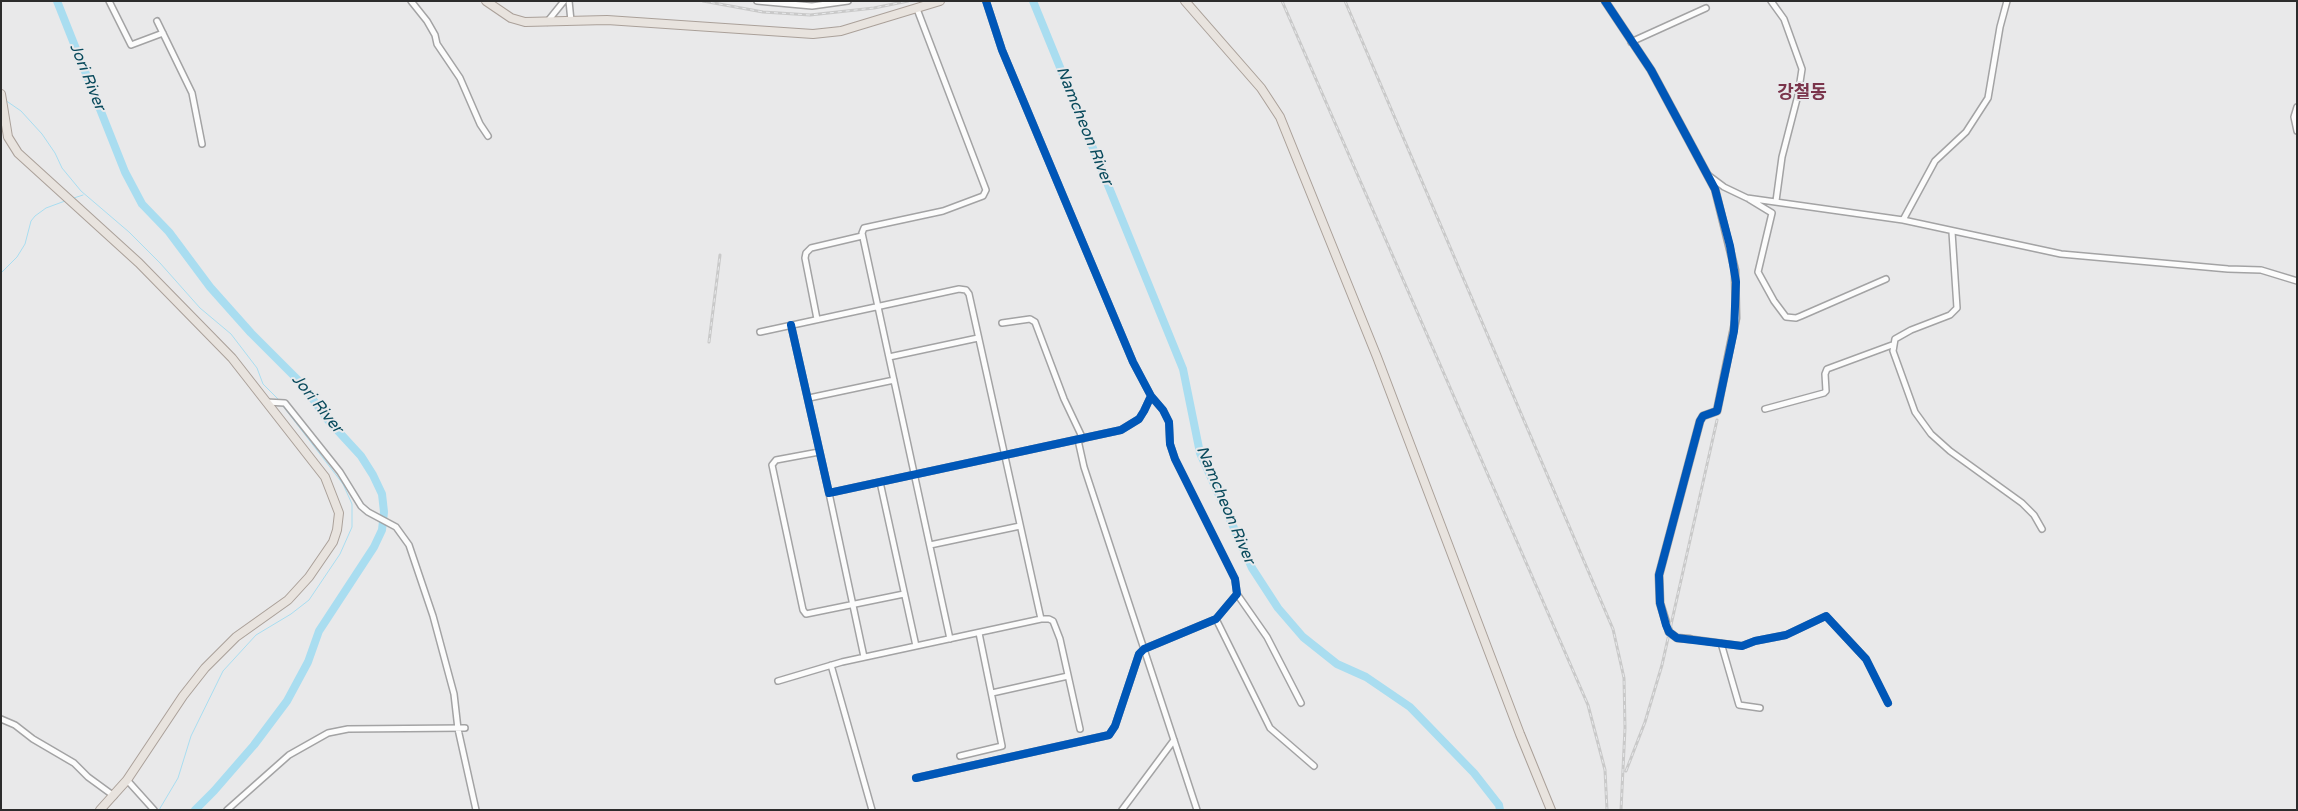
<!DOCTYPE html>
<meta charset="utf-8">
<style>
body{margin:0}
#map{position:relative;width:2298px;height:811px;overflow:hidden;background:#e9e9ea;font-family:"Varela Round",sans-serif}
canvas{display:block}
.frame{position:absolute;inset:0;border:2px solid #2c2c2c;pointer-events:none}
</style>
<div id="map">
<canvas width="2298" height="811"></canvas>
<div class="frame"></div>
</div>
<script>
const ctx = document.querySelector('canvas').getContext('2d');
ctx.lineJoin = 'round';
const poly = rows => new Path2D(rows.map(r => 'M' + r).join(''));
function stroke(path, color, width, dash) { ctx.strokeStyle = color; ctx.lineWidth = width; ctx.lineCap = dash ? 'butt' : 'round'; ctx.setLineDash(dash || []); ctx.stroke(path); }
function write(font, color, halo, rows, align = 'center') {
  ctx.font = font + ' "Varela Round","Noto Sans KR",sans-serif'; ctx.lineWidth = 4; ctx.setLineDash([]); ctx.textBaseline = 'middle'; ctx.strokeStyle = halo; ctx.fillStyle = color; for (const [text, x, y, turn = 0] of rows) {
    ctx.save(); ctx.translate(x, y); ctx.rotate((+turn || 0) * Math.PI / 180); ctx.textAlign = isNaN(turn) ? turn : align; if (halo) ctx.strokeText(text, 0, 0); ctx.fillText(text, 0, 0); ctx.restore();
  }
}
const stream = poly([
 [5,100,21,111,42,134,55,153,62,168,81,191,129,232,160,263,200,308,231,334,257,368,263,384,278,399],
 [74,198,83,195],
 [1,273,17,257,25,244,31,221,35,216,46,208,65,201],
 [159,810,178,778,191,736,223,671,256,635,291,614,309,600,340,554,352,527,352,504,343,484,283,406]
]);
const river = poly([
 [57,1,125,172,142,204,169,232,210,287,251,333,302,384,327,419,361,456,373,475,382,494,384,512,382,530,374,547,319,631,308,662,287,701,254,745,214,791,195,810],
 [1033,1,1183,369,1200,453,1252,568,1278,608,1303,637,1337,664,1366,677,1410,707,1474,773,1499,805,1500,810]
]);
const minor = poly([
 [109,1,131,45,163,33],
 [411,1,427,21,435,35,437,44,460,78,480,124,488,136],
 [569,1,571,21],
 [757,1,812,6,848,1],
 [1771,1,1784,19,1802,69,1798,95,1782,157,1776,201],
 [917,9,986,190,983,196,943,211,864,228,862,233,950,639],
 [157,21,192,93,202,144],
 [547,22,564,1],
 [1631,42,1706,8],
 [2297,107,2294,117,2297,131],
 [1708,175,1724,187,1747,198,1903,220,2061,254,2228,269,2261,270,2297,281],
 [1749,199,1772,213,1758,272,1774,301,1786,317,1796,318,1801,316,1886,279],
 [1903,220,1935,161,1966,132,1988,98,2000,27,2007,1],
 [1952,232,1957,308,1950,315,1911,330,1895,339,1893,351,1915,412,1931,434,1950,451,2022,503,2034,515,2042,529],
 [817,319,805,258,806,253,811,248,862,236],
 [1002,323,1030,319,1035,322,1064,399,1083,439],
 [791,325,829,493,1121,430,1139,419,1144,411,1151,396,1133,362,1064,198,1002,50,986,1],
 [760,332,959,289,966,290,969,294,1041,619,842,662,778,681],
 [889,357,978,338],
 [809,398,894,380],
 [266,402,285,403,340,472,361,506,368,512,396,527,409,545,433,616,454,694,458,729,476,810],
 [1765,409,1824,393,1826,391,1825,374,1827,369,1892,345],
 [1078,440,1084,467,1197,810],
 [819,452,776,460,772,465,803,610,806,614,904,594],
 [880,482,916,646],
 [829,493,864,657],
 [930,545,1020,526],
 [1237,594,1267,637,1301,703],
 [1041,619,1049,619,1053,621,1060,639,1080,729],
 [1216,619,1270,728,1314,766],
 [1690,639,1742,646,1755,641,1786,635,1826,616,1866,659,1888,703],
 [1721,643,1739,705,1760,708],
 [831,665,872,810],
 [992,693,1068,676],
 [1,719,15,725,33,739,74,763,88,777,114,796],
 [960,756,1002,746,979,633],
 [916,778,1109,735,1115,726,1139,654,1144,649,1216,619,1237,594,1235,579,1175,459,1170,444,1169,422,1163,410,1151,396],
 [127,780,154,810],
 [227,810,289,755,328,733,348,729,465,728],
 [1122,810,1174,740]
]);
const tertiary = poly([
 [1605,1,1651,70,1715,189,1735,270,1736,318,1717,411,1703,416,1700,421,1659,575,1660,603,1669,632,1677,638,1690,639]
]);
const primary = poly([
 [486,1,511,18,525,22,607,20,813,34,841,31,940,1],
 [1185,1,1261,88,1280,117,1377,357,1520,734,1551,810],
 [1,94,8,137,18,153,139,263,232,358,325,477,339,513,337,530,333,542,309,577,288,600,236,637,205,668,183,696,127,780,100,810]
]);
const rail = poly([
 [703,1,763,12,810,15,874,8,908,1],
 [1282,1,1588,705,1605,770,1607,810],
 [1345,1,1613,629,1624,678,1625,728,1621,810],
 [709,342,720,255],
 [1626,771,1645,722,1662,665,1717,420]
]);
const cycleway = poly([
 [1605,1,1651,70,1715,189,1730,246,1736,282,1734,331,1717,411,1703,416,1700,421,1659,575,1660,603,1666,625,1669,632,1677,638,1742,646,1755,641,1786,635,1826,616,1866,659,1888,703],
 [791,325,829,493,1121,430,1139,419,1144,411,1151,396,1133,362,1064,198,1002,50,986,1],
 [916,778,1109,735,1115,726,1139,654,1144,649,1216,619,1237,594,1235,579,1175,459,1170,444,1169,422,1163,410,1151,396]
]);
const waterNames = [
 ["Jori River",87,77,68],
 ["Namcheon River",1084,126,68],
 ["Jori River",317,404,51],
 ["Namcheon River",1225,505,67]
];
const quarterNames = [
 ["강철동",1802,93]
];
stroke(stream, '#a9ddf0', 1);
stroke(river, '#a9ddf0', 8);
stroke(minor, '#a3a3a4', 8);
stroke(tertiary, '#a3a3a4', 9);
stroke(primary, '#aaa099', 10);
stroke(minor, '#fcfcfc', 5);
stroke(tertiary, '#fcfcfc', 6);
stroke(primary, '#e8e3de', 8);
stroke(rail, '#c9c9c9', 3);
stroke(rail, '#e8e9eb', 1, [4]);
stroke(cycleway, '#0057b8', 8);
write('italic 16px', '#094a5c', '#e8e9eb', waterNames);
write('bold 18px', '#7a344b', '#e8e9eb', quarterNames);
</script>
